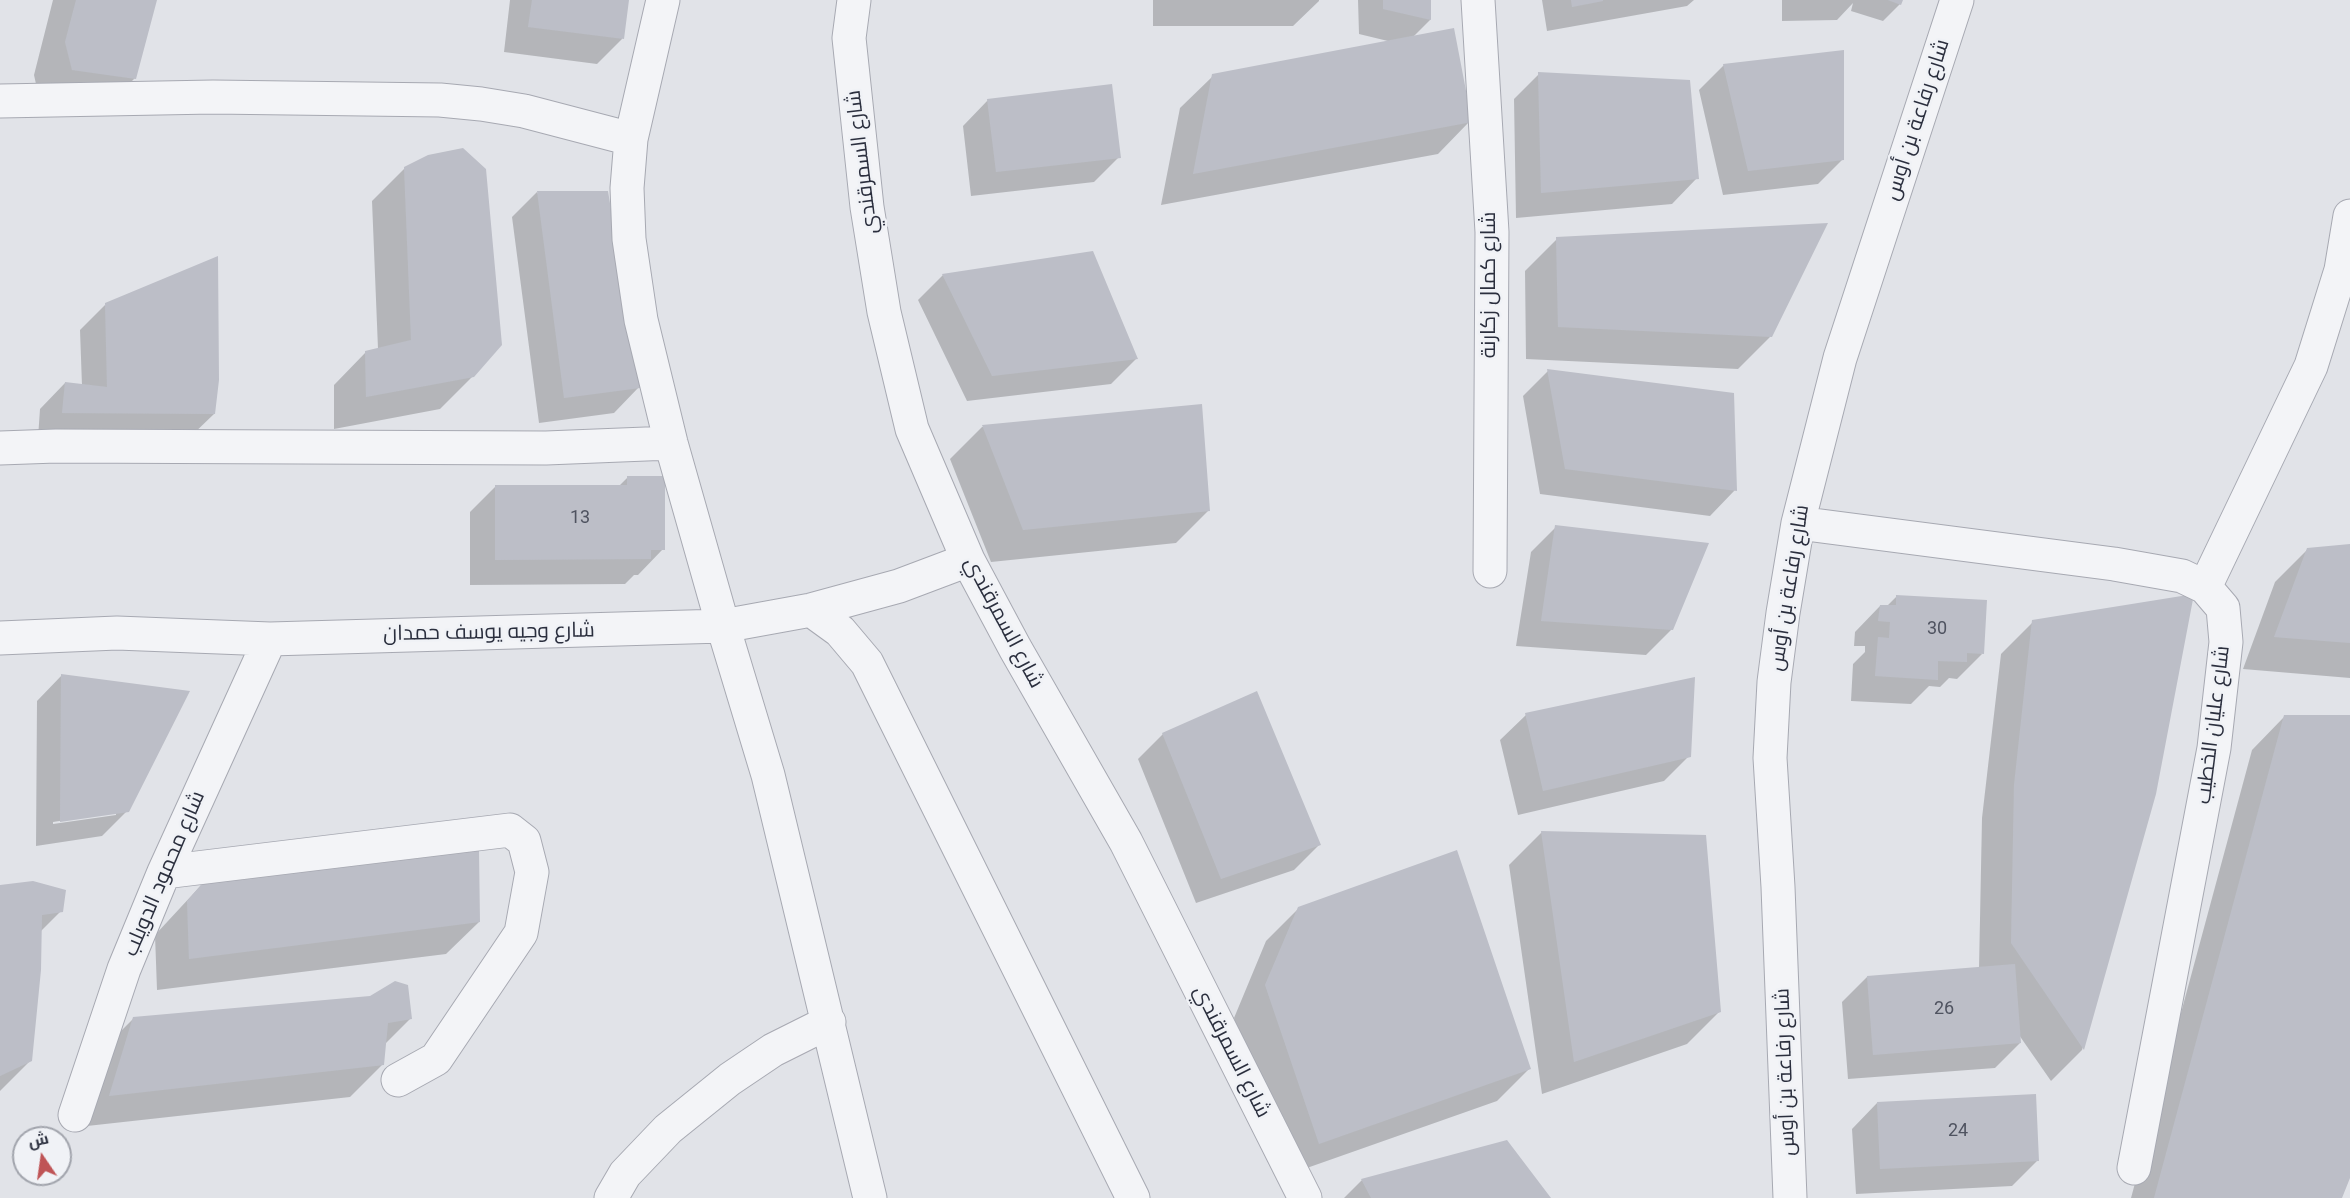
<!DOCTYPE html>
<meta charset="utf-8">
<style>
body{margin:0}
#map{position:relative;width:2350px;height:1198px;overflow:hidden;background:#e1e3e8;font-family:Roboto,Cairo,sans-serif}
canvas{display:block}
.north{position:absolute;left:12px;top:1126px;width:60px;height:60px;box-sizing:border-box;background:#f0f2f6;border:2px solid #a1a4ac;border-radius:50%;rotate:347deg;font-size:16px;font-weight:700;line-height:24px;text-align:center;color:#2b2f3e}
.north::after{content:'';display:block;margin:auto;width:21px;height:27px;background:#bf5456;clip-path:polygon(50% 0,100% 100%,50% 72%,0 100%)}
</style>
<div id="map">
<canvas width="2350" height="1198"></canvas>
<div class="north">ش</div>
</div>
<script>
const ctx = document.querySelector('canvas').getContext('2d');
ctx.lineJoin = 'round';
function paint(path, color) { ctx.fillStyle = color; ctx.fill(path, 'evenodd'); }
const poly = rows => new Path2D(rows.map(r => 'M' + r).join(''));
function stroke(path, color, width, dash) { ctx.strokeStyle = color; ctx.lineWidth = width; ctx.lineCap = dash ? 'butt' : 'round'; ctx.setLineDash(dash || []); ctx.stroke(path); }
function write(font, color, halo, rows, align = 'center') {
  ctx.font = font + ' Roboto,Cairo,sans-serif'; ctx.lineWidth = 5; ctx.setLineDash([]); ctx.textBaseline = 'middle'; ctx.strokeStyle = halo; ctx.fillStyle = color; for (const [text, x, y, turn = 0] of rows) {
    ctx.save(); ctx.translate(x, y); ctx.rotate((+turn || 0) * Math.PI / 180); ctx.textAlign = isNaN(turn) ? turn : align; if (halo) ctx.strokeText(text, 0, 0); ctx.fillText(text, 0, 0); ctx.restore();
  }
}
const shadow = poly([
 [53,0,156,0,135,78,102,111,40,102,34,75],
 [510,0,627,0,622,39,597,64,504,52],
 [1153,0,1319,0,1319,1,1293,26,1153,26],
 [1358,0,1430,0,1430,20,1412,38,1470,121,1438,154,1161,205,1180,108,1213,76,1392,42,1359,34],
 [1542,0,1694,0,1687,6,1547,31],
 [1782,0,1901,0,1900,4,1883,21,1851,11,1853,3,1837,20,1782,21],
 [1724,65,1843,159,1818,184,1723,195,1699,90],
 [1539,74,1697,178,1672,204,1516,218,1514,99],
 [988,100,1119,157,1094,182,971,196,963,126],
 [405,168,473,376,440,409,334,429,334,385,366,352,378,349,372,201],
 [537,192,639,387,614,413,539,423,512,217],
 [1557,239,1771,336,1738,369,1526,359,1525,271],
 [943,275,1136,359,1111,384,967,401,918,300],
 [105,305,214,414,188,439,38,438,40,409,65,383,82,386,80,330],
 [1548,371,1735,490,1710,516,1540,494,1523,396],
 [1201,405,1208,511,1176,543,991,562,950,459,982,427],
 [628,477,663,549,638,575,634,575,625,584,470,585,470,512,495,487,618,487],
 [1556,527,1672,629,1646,655,1516,646,1531,552],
 [2350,546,2350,678,2243,669,2275,582,2308,549],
 [1897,596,1982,654,1957,679,1949,678,1940,687,1929,686,1911,704,1851,701,1853,664,1865,652,1865,646,1854,646,1855,632,1880,606,1887,606],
 [2033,622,2155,793,2082,1050,2051,1081,2019,1035,2020,1043,1995,1068,1848,1079,1842,1002,1867,977,1979,969,1982,818,2001,654],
 [62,675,127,811,102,836,36,846,37,701],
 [116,812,116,815,53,824,53,822],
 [1526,715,1689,756,1664,781,1518,815,1500,740],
 [2350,716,2350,1174,2340,1198,2131,1198,2252,750,2284,717],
 [1163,734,1319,845,1294,870,1196,903,1138,759],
 [1542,832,1720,1011,1687,1044,1542,1094,1509,865],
 [206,880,479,922,446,954,157,990,155,935],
 [0,886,61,911,40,932,31,1060,0,1091],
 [1299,908,1529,1069,1497,1101,1287,1175,1234,1018,1266,941],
 [411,1018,385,1044,383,1064,350,1097,78,1127,101,1051,133,1019],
 [1877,1103,2038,1160,2012,1186,1856,1194,1852,1129],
 [1362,1180,1549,1198,1344,1198]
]);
const building = poly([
 [76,0,157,0,136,79,72,70,65,42],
 [532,0,629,0,624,39,528,27],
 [1383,0,1431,0,1431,20,1383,9],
 [1571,0,1603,0,1603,1,1572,7],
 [1888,0,1903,0,1901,5],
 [1454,28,1472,122,1193,174,1212,74],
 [1844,50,1844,160,1748,171,1723,64],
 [1538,72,1690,80,1699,179,1541,193],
 [1112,84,1121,158,996,172,987,99],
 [463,148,486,169,502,345,474,377,366,397,365,351,411,340,404,167,428,155],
 [537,191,608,191,640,388,564,398],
 [1828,223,1772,337,1558,327,1556,237],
 [1093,251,1138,359,992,376,942,274],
 [218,256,219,380,215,414,62,413,65,382,107,387,105,303],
 [1547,369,1734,393,1737,491,1565,469],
 [1202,404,1210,511,1023,530,982,425],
 [627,476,665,476,665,550,651,550,651,559,495,560,495,485,627,485],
 [1555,525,1709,543,1673,630,1541,621],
 [2350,544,2350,643,2274,637,2307,548],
 [2194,594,2156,794,2084,1050,2011,943,2014,785,2032,620],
 [1896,595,1987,600,1984,654,1967,653,1967,662,1938,661,1938,680,1875,676,1878,637,1889,638,1890,622,1878,621,1880,605,1896,605],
 [61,674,190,691,129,812,60,822],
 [1695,677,1691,757,1543,791,1525,713],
 [1257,691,1321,845,1221,879,1162,733],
 [2284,715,2350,715,2350,1178,2342,1198,2154,1198],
 [1541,831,1706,835,1721,1012,1574,1062],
 [479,850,480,922,189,959,187,901,206,879],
 [1457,850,1531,1069,1319,1144,1265,985,1298,907],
 [33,881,66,890,63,912,42,915,41,970,32,1061,0,1076,0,885],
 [2015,964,2021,1043,1873,1055,1867,976],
 [395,981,408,985,412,1019,388,1023,384,1065,109,1096,133,1017,370,996],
 [2036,1094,2039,1161,1880,1169,1877,1102],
 [1507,1140,1551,1198,1371,1198,1361,1179]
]);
const street = poly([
 [663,0,631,139,627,188,629,239,641,320,671,443,723,626,768,775,870,1198],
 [854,0,849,38,867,207,884,312,912,429,968,560,1015,648,1126,842,1305,1198],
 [1478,0,1492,232,1490,571],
 [0,101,213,97,440,100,481,104,524,111,631,139],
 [0,448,56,446,546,448,671,443],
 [1798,523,2114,564,2182,576,2205,587,2223,608,2226,642,2214,748,2134,1168],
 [2205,587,2311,366,2341,270,2350,216],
 [811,610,840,631,867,663,1133,1198],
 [0,638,117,633,270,639,723,626,811,610,899,586,968,560],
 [164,872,510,830,524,841,532,872,521,933,436,1059,398,1080],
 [75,1115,124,969,164,872,270,639],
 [611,1198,625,1174,668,1129,730,1079,773,1050,829,1022],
 [1790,1198,1778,887,1770,758,1774,682,1783,613,1798,523,1840,358,1957,0]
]);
const numberNames = [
 ["13",580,518],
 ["30",1937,629],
 ["26",1944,1009],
 ["24",1958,1131]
];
const streetNames = [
 ["شارع رفاعة بن أوس",1918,120,-72],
 ["شارع السمرقندي",863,162,-97],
 ["شارع كمال زكارنة",1490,285,-90],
 ["شارع رفاعة بن أوس",1790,588,-81],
 ["شارع السمرقندي",1003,623,62],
 ["شارع وجيه يوسف حمدان",489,633,-1],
 ["شارع عليان الخطيب",2214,725,-83],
 ["شارع محمود الدويلب",165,874,-67],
 ["شارع السمرقندي",1231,1052,63],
 ["شارع رفاعة بن أوس",1786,1072,-92]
];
paint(shadow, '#0003');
paint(building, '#bcbec7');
stroke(street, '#a7a9b2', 35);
stroke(street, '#f3f4f7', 33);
write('18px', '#4f5360', null, numberNames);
write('21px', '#2b2f3e', '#f0f2f6', streetNames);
</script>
